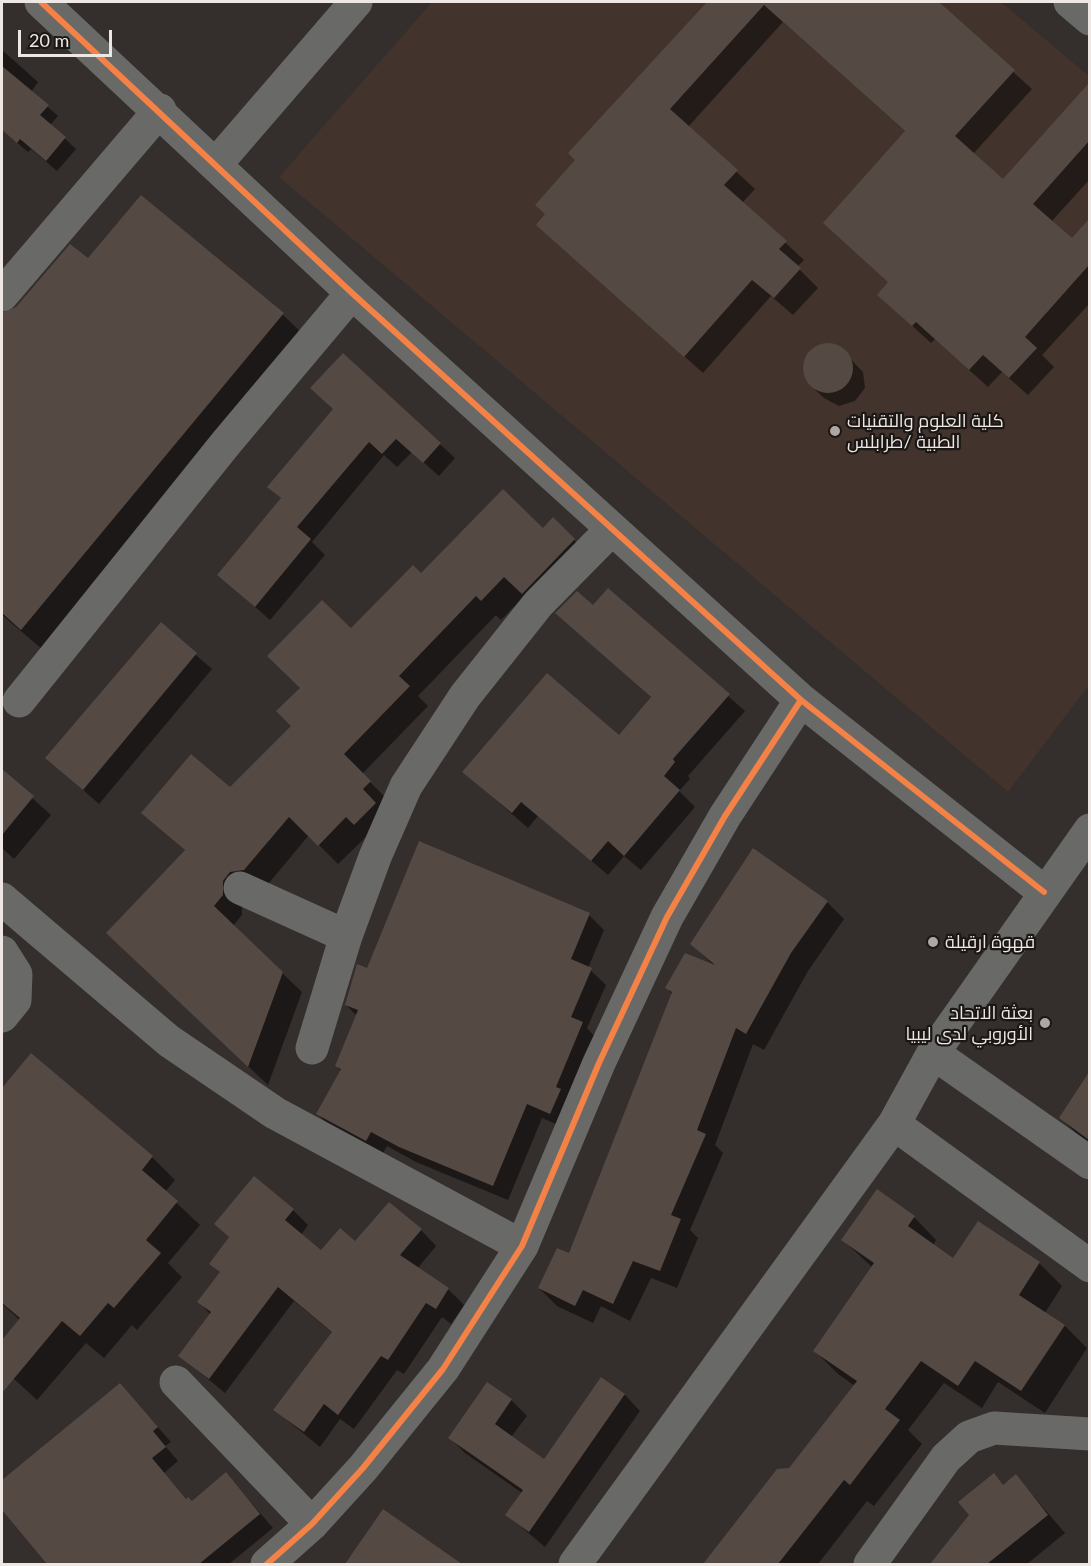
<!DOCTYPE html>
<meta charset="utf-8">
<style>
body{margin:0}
#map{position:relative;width:1091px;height:1566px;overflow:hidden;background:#342e2c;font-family:Lato,sans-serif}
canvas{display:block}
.frame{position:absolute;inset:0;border:3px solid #eee7e4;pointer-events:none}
.scale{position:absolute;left:18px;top:30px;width:94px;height:27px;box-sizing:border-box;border:3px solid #eee7e4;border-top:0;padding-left:8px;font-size:18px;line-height:21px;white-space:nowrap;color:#eee7e4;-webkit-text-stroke:4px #1b1715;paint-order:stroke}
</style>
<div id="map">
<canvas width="1091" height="1566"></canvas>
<div class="frame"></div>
<div class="scale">20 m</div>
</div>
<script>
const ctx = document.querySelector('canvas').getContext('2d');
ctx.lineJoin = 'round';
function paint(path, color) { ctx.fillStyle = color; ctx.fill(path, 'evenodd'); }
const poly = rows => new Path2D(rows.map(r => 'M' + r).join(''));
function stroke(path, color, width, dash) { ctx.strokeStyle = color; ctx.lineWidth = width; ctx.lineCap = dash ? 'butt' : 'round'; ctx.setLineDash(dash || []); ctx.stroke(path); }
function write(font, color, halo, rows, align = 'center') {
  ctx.font = font + ' Lato,Cairo,sans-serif'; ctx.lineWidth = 4.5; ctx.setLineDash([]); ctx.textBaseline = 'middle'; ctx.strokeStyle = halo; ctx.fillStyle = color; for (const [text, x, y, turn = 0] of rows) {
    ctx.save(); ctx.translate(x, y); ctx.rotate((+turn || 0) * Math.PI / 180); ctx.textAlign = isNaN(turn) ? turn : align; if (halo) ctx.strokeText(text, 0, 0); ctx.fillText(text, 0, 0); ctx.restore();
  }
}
const built = poly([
 [432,2,1001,2,1089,76,1089,685,1008,792,279,177]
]);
const shadow = poly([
 [708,2,936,2,1032,89,973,154,1003,181,1077,99,1090,109,1090,179,1051,222,1072,240,1090,221,1090,303,1042,355,1054,367,1028,395,1002,372,988,387,935,339,931,343,897,312,890,283,906,132,783,22,688,127,755,189,742,203,804,260,797,267,818,288,793,315,771,296,703,373,538,225,547,214,577,160,570,153],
 [2,50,38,82,31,92,58,116,50,125,76,149,57,171,31,149,28,152,2,130],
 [142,197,283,315,304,335,42,649,2,615,2,315,9,314,88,261],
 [822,345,839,347,863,372,865,388,855,401,839,406,824,398,811,386,804,370,809,354],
 [343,355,455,458,439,476,412,452,397,467,384,455,312,542,325,555,270,620,219,575,282,499,269,487,334,409],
 [553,519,594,560,525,595,501,620,496,615,418,696,428,706,362,774,389,801,367,836,338,864,309,835,264,889,242,900,242,915,233,926,302,992,268,1085,127,952,186,851,143,813,231,789,293,726,301,688,351,630,421,575,543,530],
 [608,590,745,711,688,776,690,779,679,791,695,807,641,870,624,856,608,875,538,816,528,828,464,772,619,737,652,698,557,613,593,607],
 [161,625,212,669,99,804,47,758],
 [2,771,51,815,14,859,2,848],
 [827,902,844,919,808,971,764,1050,753,1044,715,1145,723,1153,690,1230,698,1238,677,1288,651,1278,630,1321,601,1306,593,1323,557,1306,539,1288,570,1256,672,994,667,988,714,966,692,944],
 [589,915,604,930,588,968,606,985,587,1028,597,1039,565,1128,542,1118,508,1200,416,1162,387,1146,382,1155,333,1129,318,1114,341,1071,337,1066,357,1016,346,1005,368,970],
 [32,1055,152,1157,175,1180,165,1192,200,1225,168,1263,182,1277,137,1330,132,1325,104,1358,86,1343,37,1400,2,1368,2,1342,20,1320,2,1304,2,1090],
 [1090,1075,1090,1147,1061,1118],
 [293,1210,308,1225,301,1235,322,1252,421,1230,436,1246,417,1269,448,1289,464,1305,451,1324,442,1317,404,1374,397,1370,354,1429,340,1419,320,1447,275,1410,333,1333,294,1301,225,1393,180,1356,211,1315,199,1302,221,1273,211,1264,230,1238,216,1224],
 [914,1217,936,1240,933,1245,954,1260,978,1223,1039,1263,1062,1286,1045,1313,1065,1326,1087,1348,1045,1413,998,1382,982,1408,944,1383,908,1430,922,1444,874,1506,867,1501,818,1564,706,1564,778,1471,790,1469,855,1386,838,1374,815,1351,873,1268,843,1240],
 [601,1379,625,1395,640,1411,545,1547,507,1515,522,1493,465,1453,450,1438,488,1384,511,1400,527,1416,511,1437,545,1461],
 [120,1385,171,1442,165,1446,178,1461,164,1473,187,1500,192,1503,226,1474,273,1528,229,1564,49,1564,2,1508,2,1483],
 [993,1475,1004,1486,1016,1476,1065,1533,1027,1564,932,1564,971,1515],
 [384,1511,452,1559,458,1564,347,1564]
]);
const building = poly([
 [707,2,939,2,1015,70,955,136,1003,179,1089,83,1089,141,1033,204,1072,238,1089,219,1089,265,1025,337,1037,348,1009,378,983,355,969,370,916,322,912,326,877,295,888,282,823,223,905,131,764,5,670,109,738,170,724,185,787,241,779,249,801,268,774,298,752,280,684,357,536,225,545,214,535,205,575,160,568,153],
 [2,66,49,105,40,115,66,137,46,161,20,139,17,143,2,130],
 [141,195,284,313,21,630,2,613,2,313,16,307,70,244,88,258],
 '803 368a25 25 0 1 1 50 0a25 25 0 1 1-50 0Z',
 [343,353,441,443,423,463,396,439,382,454,369,442,297,527,311,539,255,607,217,575,281,498,267,487,333,409,310,388],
 [503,489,543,528,553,517,575,539,522,594,504,577,481,601,476,596,399,676,410,686,344,754,371,781,363,789,376,803,354,825,346,817,318,846,289,817,244,870,230,872,223,881,223,895,214,906,283,972,248,1067,106,933,185,850,141,813,191,754,230,787,291,726,276,711,300,688,267,656,322,600,351,628,413,565,421,573],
 [608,588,730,694,673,759,675,762,664,776,680,790,624,856,608,841,591,861,521,802,512,813,462,772,547,673,619,735,651,697,555,613,577,591,593,605],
 [161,622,197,653,83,790,45,758],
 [2,769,34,796,2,835],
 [419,841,590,913,571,959,592,968,571,1017,583,1022,556,1087,561,1089,550,1114,527,1104,493,1186,399,1147,371,1132,366,1141,316,1114,341,1069,335,1066,358,1010,345,1005,357,964,367,968],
 [753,848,828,901,791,953,746,1034,736,1028,697,1130,706,1134,671,1215,681,1219,660,1271,633,1261,613,1304,583,1290,575,1306,538,1288,557,1248,569,1253,672,992,665,988,685,953,715,965,690,944],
 [31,1053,153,1156,142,1170,178,1201,146,1240,161,1253,114,1308,108,1303,80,1336,62,1321,2,1393,2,1340,20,1318,2,1303,2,1088],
 [1089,1072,1089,1140,1059,1118],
 [254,1176,294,1209,285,1220,321,1250,340,1228,355,1241,389,1202,422,1229,400,1255,449,1288,436,1309,426,1303,388,1360,381,1356,338,1415,324,1404,304,1432,273,1410,332,1332,278,1287,209,1379,178,1356,211,1312,197,1302,220,1272,209,1264,229,1237,214,1224],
 [877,1189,915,1216,908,1226,953,1258,978,1221,1040,1262,1019,1295,1065,1325,1021,1391,975,1361,958,1386,921,1361,885,1409,900,1420,850,1485,844,1480,778,1564,703,1564,777,1469,789,1468,857,1381,813,1351,874,1263,841,1240],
 [601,1377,625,1394,529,1532,505,1515,523,1490,448,1438,487,1382,512,1399,495,1424,544,1459],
 [120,1383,158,1427,153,1431,166,1447,152,1458,186,1499,188,1497,192,1501,226,1472,260,1514,199,1564,47,1564,2,1510,2,1480],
 [994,1473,1003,1485,1016,1474,1048,1515,987,1564,930,1564,969,1515,958,1502],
 [383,1509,462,1564,345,1564]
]);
const minor = poly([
 [41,2,352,293,801,700,1044,892],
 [1070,2,1090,19],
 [217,163,356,2],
 [2,295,160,110],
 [19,701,226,443,352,293],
 [240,888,346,936],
 [2,899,169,1041,275,1113,522,1246],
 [2,952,16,974,15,1000,2,1016],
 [312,1048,346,936,375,857,406,786,465,696,538,604,611,530],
 [933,1053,1090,1163],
 [894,1124,1090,1266],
 [176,1382,312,1524],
 [267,1564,312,1524,363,1468,443,1369,522,1246,599,1063,667,917,725,816,801,700],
 [575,1564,894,1124,933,1053,1090,830],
 [870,1564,946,1458,969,1437,994,1428,1090,1434]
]);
const cycleway = poly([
 [41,2,352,293,801,700,1044,892],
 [267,1564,312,1524,363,1468,443,1369,522,1246,599,1063,667,917,725,816,801,700]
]);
const markers = [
 [835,431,6,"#ada6a4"],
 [933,942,6,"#ada6a4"],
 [1045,1023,6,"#ada6a4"]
];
const poiNames = [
 ["كلية العلوم والتقنيات",847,421],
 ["الطبية /طرابلس",847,442],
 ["قهوة ارقيلة",945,942],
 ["بعثة الاتحاد",1033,1013,"right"],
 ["الأوروبي لدى ليبيا",1033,1034,"right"]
];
paint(built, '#42332d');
paint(shadow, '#0007');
paint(building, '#554944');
stroke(minor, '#696967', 33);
stroke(cycleway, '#f48246', 6);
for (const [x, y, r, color] of markers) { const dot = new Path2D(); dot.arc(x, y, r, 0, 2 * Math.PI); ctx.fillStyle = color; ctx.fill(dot); stroke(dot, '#1b1715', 2); }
write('18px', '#eee7e4', '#1b1715', poiNames, 'left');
</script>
